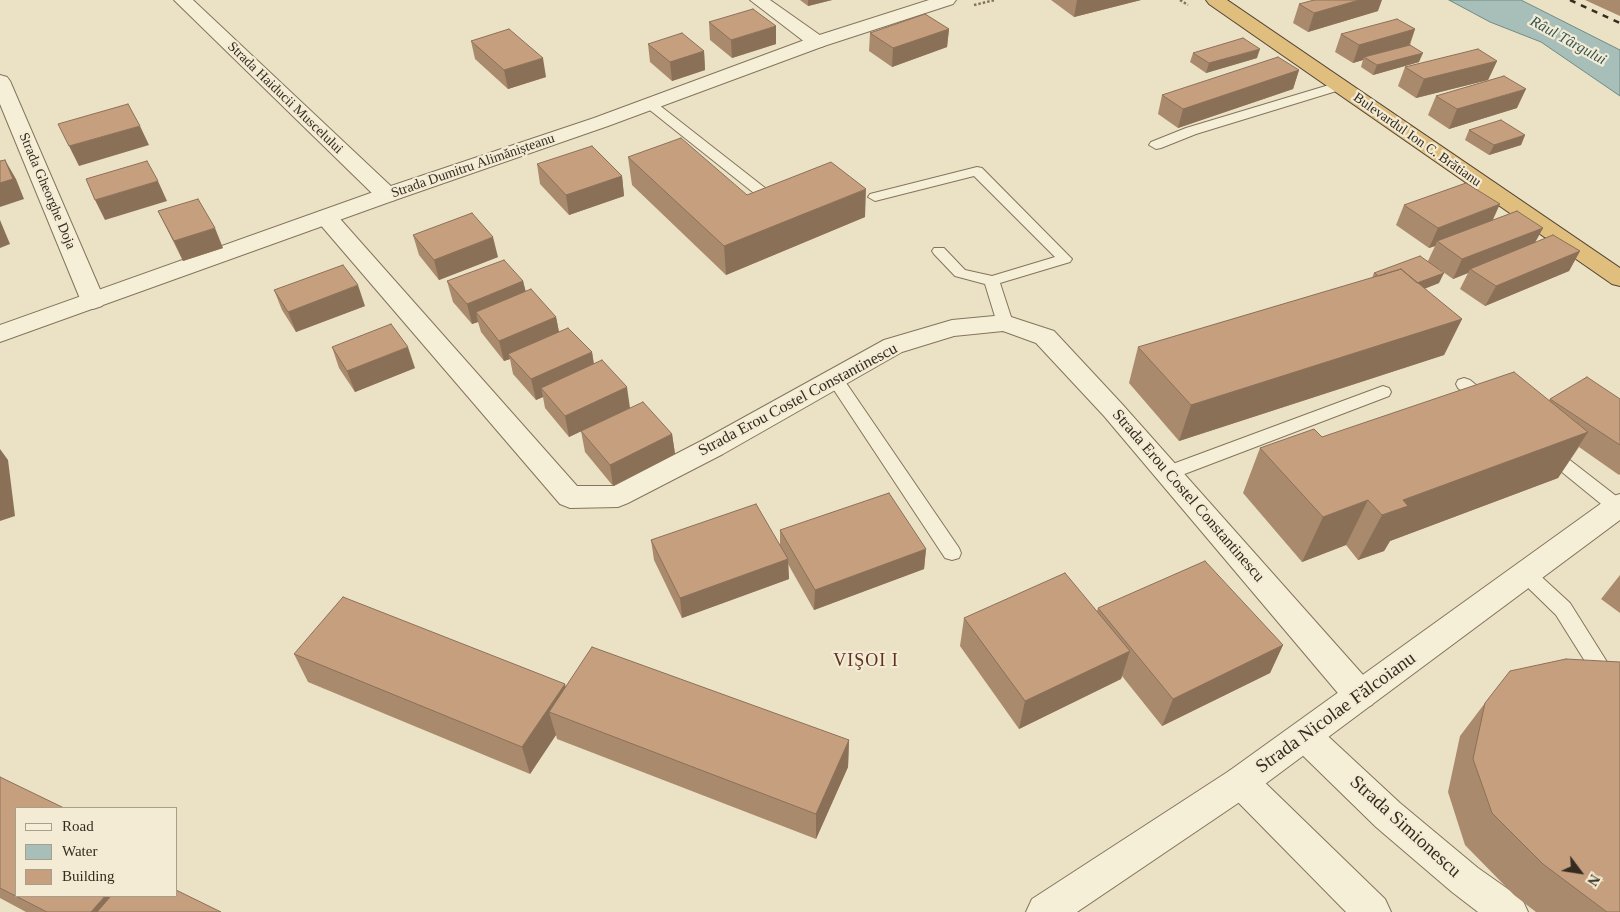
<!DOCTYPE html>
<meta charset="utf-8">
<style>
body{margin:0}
#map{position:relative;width:1620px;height:912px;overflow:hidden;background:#ebe1c5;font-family:Georgia,serif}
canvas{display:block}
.legend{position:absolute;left:15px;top:807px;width:162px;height:90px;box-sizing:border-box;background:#f3ebd4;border:1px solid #a79e8c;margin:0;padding:6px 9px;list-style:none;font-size:15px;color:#362b1f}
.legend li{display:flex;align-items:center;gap:10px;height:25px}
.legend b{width:25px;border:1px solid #a79e8c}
.north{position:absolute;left:1555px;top:847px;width:50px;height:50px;-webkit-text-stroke:4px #f3ebd4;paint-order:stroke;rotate:121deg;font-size:14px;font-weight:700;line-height:20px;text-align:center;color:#362b1f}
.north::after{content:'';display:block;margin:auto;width:18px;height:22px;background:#362b1f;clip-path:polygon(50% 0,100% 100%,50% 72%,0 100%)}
</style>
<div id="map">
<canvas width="1620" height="912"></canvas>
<ul class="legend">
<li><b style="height:6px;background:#f6efd8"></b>Road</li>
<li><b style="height:14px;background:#a7beb9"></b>Water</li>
<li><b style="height:14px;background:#c6a07e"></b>Building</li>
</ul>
<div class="north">N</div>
</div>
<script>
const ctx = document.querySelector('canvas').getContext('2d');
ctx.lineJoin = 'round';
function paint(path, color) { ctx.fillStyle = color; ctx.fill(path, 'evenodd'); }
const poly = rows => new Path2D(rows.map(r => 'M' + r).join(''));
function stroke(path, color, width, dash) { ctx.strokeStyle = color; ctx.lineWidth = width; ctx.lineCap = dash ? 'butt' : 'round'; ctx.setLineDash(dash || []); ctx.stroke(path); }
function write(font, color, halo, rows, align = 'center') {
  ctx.font = font + ' Georgia,serif'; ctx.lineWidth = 4.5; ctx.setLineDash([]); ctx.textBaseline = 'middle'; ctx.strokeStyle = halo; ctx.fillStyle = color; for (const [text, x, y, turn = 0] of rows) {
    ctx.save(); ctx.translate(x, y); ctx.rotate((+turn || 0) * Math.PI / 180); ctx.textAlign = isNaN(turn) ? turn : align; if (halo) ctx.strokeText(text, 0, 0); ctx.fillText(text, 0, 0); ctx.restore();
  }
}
const water = poly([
 [1449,0,1521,0,1620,50,1620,96,1541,42,1490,22,1449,0]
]);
const path = poly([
 [1180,0,1188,5],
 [974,5,995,0]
]);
const service = poly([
 [1339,82,1345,86,1343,89,1196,134,1161,148,1156,149,1149,145,1151,142,1186,128,1339,82],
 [650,100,654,101,774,195,776,198,774,201,764,201,646,107,644,104,650,100],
 [977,167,982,168,1072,259,1070,262,1000,283,1013,323,1011,327,1005,328,999,327,997,323,985,284,955,276,934,254,932,251,934,248,944,248,965,270,992,276,1055,257,974,176,875,201,868,197,870,194,977,167],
 [834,372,840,374,959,548,961,553,959,558,952,560,945,558,826,378,828,374,834,372],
 [1464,378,1470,380,1492,398,1494,402,1492,406,1486,408,1480,406,1458,388,1456,384,1458,380,1464,378],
 [1383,386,1389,388,1391,392,1389,396,1174,478,1168,479,1162,478,1159,473,1162,468,1383,386],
 [1547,445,1553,447,1620,499,1620,513,1611,512,1541,455,1538,451,1541,447,1547,445],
 [1526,566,1533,569,1570,603,1607,662,1620,667,1620,685,1593,674,1556,615,1519,579,1516,574,1519,569,1526,566]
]);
const minor = poly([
 [174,0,193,0,395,190,398,195,395,200,387,202,379,200,174,0],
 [750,0,770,0,824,38,826,42,824,46,817,48,810,46,750,0],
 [0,75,7,77,10,81,105,301,102,306,93,309,84,306,81,301,0,104,0,75],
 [326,210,334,212,577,486,614,486,703,440,884,340,952,320,1005,315,1054,331,1122,404,1372,685,1376,695,1372,705,1360,709,1348,705,1104,416,1036,343,1003,331,954,336,902,352,723,454,628,503,618,507,570,508,560,504,318,222,315,217,318,212,326,210],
 [1305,721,1317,726,1400,803,1478,868,1522,899,1528,912,1478,912,1452,892,1376,827,1293,746,1288,736,1293,726,1305,721],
 [1241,766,1253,771,1385,899,1391,912,1346,912,1229,793,1224,782,1229,771,1241,766]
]);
const tertiary = poly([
 [929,0,956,0,953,4,824,46,608,126,395,200,0,342,0,325,379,190,594,118,810,38,929,0],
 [1620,494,1620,520,1253,793,1077,912,1026,912,1032,899,1229,771,1610,497,1620,494]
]);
const trunk = poly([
 [1206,0,1227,0,1620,268,1620,286,1612,284,1209,4,1206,0]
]);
const rail = poly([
 [1570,0,1620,23]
]);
const wall = poly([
 [800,0,832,0,808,6],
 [1051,0,1141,0,1074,17],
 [1585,0,1620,0,1620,16],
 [1299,4,1378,11,1308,32,1293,23],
 [709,22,776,44,732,58,710,40],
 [949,29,947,47,892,67,869,51,870,33],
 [1415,29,1410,45,1419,62,1373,75,1361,67,1363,60,1353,63,1335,52,1341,34],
 [471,41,546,77,508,89,475,59],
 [648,44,704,51,705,70,672,81,650,62],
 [1193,53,1257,58,1206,73,1190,62],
 [1497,61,1488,80,1416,98,1398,86,1405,67],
 [1299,70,1293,89,1178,128,1158,114,1162,95],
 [1436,96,1517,108,1449,129,1428,115],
 [1469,130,1525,135,1521,145,1489,155,1465,140],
 [628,157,747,195,865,217,726,275,632,185],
 [537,164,622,176,624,196,569,215,540,184],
 [1404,205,1493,220,1543,228,1535,242,1580,251,1569,271,1485,306,1460,289,1468,273,1453,279,1439,269,1439,283,1424,289,1462,319,1444,355,1179,441,1129,383,1138,347,1372,278,1374,273,1428,261,1435,246,1429,248,1396,225],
 [158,211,223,248,183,261],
 [413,235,498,257,439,280,419,255],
 [447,281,523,281,526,292,556,317,559,332,592,352,594,364,630,408,569,437,545,408,543,397,536,400,513,374,510,359,504,361,481,332,478,322,472,324,453,302],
 [274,290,365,306,296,332,282,310],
 [332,347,415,368,355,392,339,368],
 [1550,399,1620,399,1620,474,1619,475,1579,447,1558,478,1390,541,1384,551,1358,560,1346,545,1302,562,1243,493,1260,448,1322,437,1549,400],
 [581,431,672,434,675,454,613,486,585,452],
 [780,530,926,549,924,569,814,610,788,564,789,579,682,618,654,560,651,540,780,546],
 [1620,575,1620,613,1601,599],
 [1098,608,1283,645,1270,673,1162,726,1122,676,1121,679,1019,729,960,646,964,618,1097,611],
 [294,654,565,684,565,687,849,740,848,767,816,839,557,739,556,735,530,774,308,682],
 [1485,703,1620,912,1536,912,1514,895,1465,845,1448,792,1460,736],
 [0,777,16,896,221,912,26,912,0,898]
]);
const shadedWall = poly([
 [808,0,832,0,808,6],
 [1077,0,1141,0,1074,17],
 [1359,0,1382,0,1378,11,1308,32,1314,13],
 [776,26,776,44,732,58,731,40],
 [949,29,947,47,892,67,893,48],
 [1415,29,1408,48,1364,57,1363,60,1353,63,1359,45],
 [1260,49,1257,58,1206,73,1209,63],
 [704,51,705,70,672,81,670,62],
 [1423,53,1419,62,1373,75,1377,65],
 [543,58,546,77,508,89,504,70],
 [1497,61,1488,80,1416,98,1424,79],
 [1299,70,1293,89,1178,128,1183,109],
 [1526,89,1517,108,1449,129,1457,109],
 [140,126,149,145,79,166,69,146],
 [1525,135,1521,145,1489,155,1494,145],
 [5,160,16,179,24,199,0,207,0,183],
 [622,176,624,196,569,215,566,195],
 [158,181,167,201,105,220,95,200],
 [866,189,865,217,726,275,724,246],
 [1500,204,1491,224,1437,241,1435,246,1429,248,1438,228],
 [0,220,10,244,0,248],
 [215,228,223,248,183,261,174,241],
 [1543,228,1532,248,1470,269,1468,273,1453,279,1462,259],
 [493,237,498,257,439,280,434,260],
 [1580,251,1569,271,1485,306,1496,286],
 [1444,273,1439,283,1393,301,1397,290],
 [523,281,528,302,476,312,478,322,472,324,467,304],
 [358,285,365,306,296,332,288,312],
 [556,317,560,337,508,354,510,359,504,361,499,341],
 [1462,319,1444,355,1179,441,1191,405],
 [408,347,415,368,355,392,347,371],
 [592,352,595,373,541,388,543,397,536,400,531,379],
 [627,387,630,408,569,437,565,416],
 [1588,432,1558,478,1390,541,1384,551,1358,560,1382,515,1403,500],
 [672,434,675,454,613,486,610,465],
 [0,449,8,460,15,516,0,521],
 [1368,500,1346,545,1302,562,1323,517],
 [926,549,924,569,814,610,815,590],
 [788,559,789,579,682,618,680,598],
 [1283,645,1270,673,1162,726,1173,699],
 [1130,651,1121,679,1019,729,1025,701],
 [565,684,572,711,549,712,556,735,530,774,522,747],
 [849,740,848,767,816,839,816,814],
 [105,896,148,896,135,912,91,912]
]);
const building = poly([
 [1314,0,1359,0,1314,13,1299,4,1314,0],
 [753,9,776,26,731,40,709,22,753,9],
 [925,14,949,29,893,48,870,33,925,14],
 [1397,19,1415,29,1359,45,1341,34,1397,19],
 [509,29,543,58,504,70,471,41,509,29],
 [682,33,704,51,670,62,648,44,682,33],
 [1243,38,1260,49,1209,63,1193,53,1243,38],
 [1410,45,1423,53,1377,65,1364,57,1410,45],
 [1478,49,1497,61,1424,79,1405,67,1478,49],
 [1278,57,1299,70,1183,109,1162,95,1278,57],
 [1504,76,1526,89,1457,109,1436,96,1504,76],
 [128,104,140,126,69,146,58,124,128,104],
 [1501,120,1525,135,1494,145,1469,130,1501,120],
 [681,138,747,195,831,162,866,189,724,246,628,157,681,138],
 [592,146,622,176,566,195,537,164,592,146],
 [5,160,13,179,0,183,0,161,5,160],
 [147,161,158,181,95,200,86,179,147,161],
 [1466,183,1500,204,1438,228,1404,205,1466,183],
 [198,199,215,228,174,241,158,211,198,199],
 [1517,211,1543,228,1462,259,1437,241,1517,211],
 [472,213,493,237,434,260,413,235,472,213],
 [1553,235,1580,251,1496,286,1470,269,1553,235],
 [1420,256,1444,273,1417,283,1401,269,1379,276,1374,273,1420,256],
 [504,260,523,281,467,304,447,281,504,260],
 [343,265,358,285,288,312,274,290,343,265],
 [1401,269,1462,319,1191,405,1138,347,1401,269],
 [531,289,556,317,499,341,476,312,531,289],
 [391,324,408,347,347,371,332,347,391,324],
 [568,328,592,352,531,379,508,354,568,328],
 [602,360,627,387,565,416,541,388,602,360],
 [1514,372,1588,432,1403,500,1408,506,1382,515,1368,500,1323,517,1260,448,1314,429,1322,437,1514,372],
 [1587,377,1620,399,1620,445,1550,399,1587,377],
 [643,402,672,434,610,465,581,431,643,402],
 [889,493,926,549,815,590,780,530,889,493],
 [756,504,788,559,680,598,651,540,756,504],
 [1205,561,1283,645,1173,699,1098,608,1205,561],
 [1065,573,1130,651,1025,701,964,618,1065,573],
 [343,597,565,684,522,747,294,654,343,597],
 [592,647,849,740,816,814,549,712,592,647],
 [1566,659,1620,662,1620,912,1607,912,1543,864,1492,813,1473,759,1485,703,1510,671,1566,659],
 [0,777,64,808,16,808,16,896,105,896,91,912,47,912,0,888,0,777],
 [176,890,221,912,97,912,111,896,176,896,176,890]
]);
const farStreetnames = [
 ["Strada Haiducii Muscelului",285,98,44],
 ["Bulevardul Ion C. Brătianu",1417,140,35],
 ["Strada Dumitru Alimănișteanu",473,166,-19],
 ["Strada Gheorghe Doja",47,191,67]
];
const farWaternames = [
 ["Râul Târgului",1568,41,29]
];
const streetNames = [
 ["Strada Erou Costel Constantinescu",798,400,-28],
 ["Strada Erou Costel Constantinescu",1188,496,49]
];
const neighbourhoodNames = [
 ["VIŞOI I",866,661]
];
const nearStreetnames = [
 ["Strada Nicolae Fălcoianu",1336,713,-36],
 ["Strada Simionescu",1405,827,42]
];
paint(water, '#a7beb9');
stroke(water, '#6e8c86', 1);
stroke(service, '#84745d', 2);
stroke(minor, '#84745d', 2);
stroke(tertiary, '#84745d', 2);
stroke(trunk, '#524231', 2);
stroke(path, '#84745d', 2.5, [2.5, 2]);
paint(service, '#f6efd8');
paint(minor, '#f6efd8');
paint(tertiary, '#f6efd8');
paint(trunk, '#dfbe7e');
stroke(rail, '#362b1f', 2.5, [6, 6]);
paint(wall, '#aa8a6c');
paint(shadedWall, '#8b7058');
paint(building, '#c6a07e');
stroke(building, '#8b7058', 1);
write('14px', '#362b1f', '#f3ebd4', farStreetnames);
write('italic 15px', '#305454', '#f3ebd4', farWaternames);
write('16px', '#362b1f', '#f3ebd4', streetNames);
ctx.letterSpacing = '1px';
write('18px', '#5f3222', '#f3ebd4', neighbourhoodNames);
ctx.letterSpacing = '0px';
write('19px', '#362b1f', '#f3ebd4', nearStreetnames);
</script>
